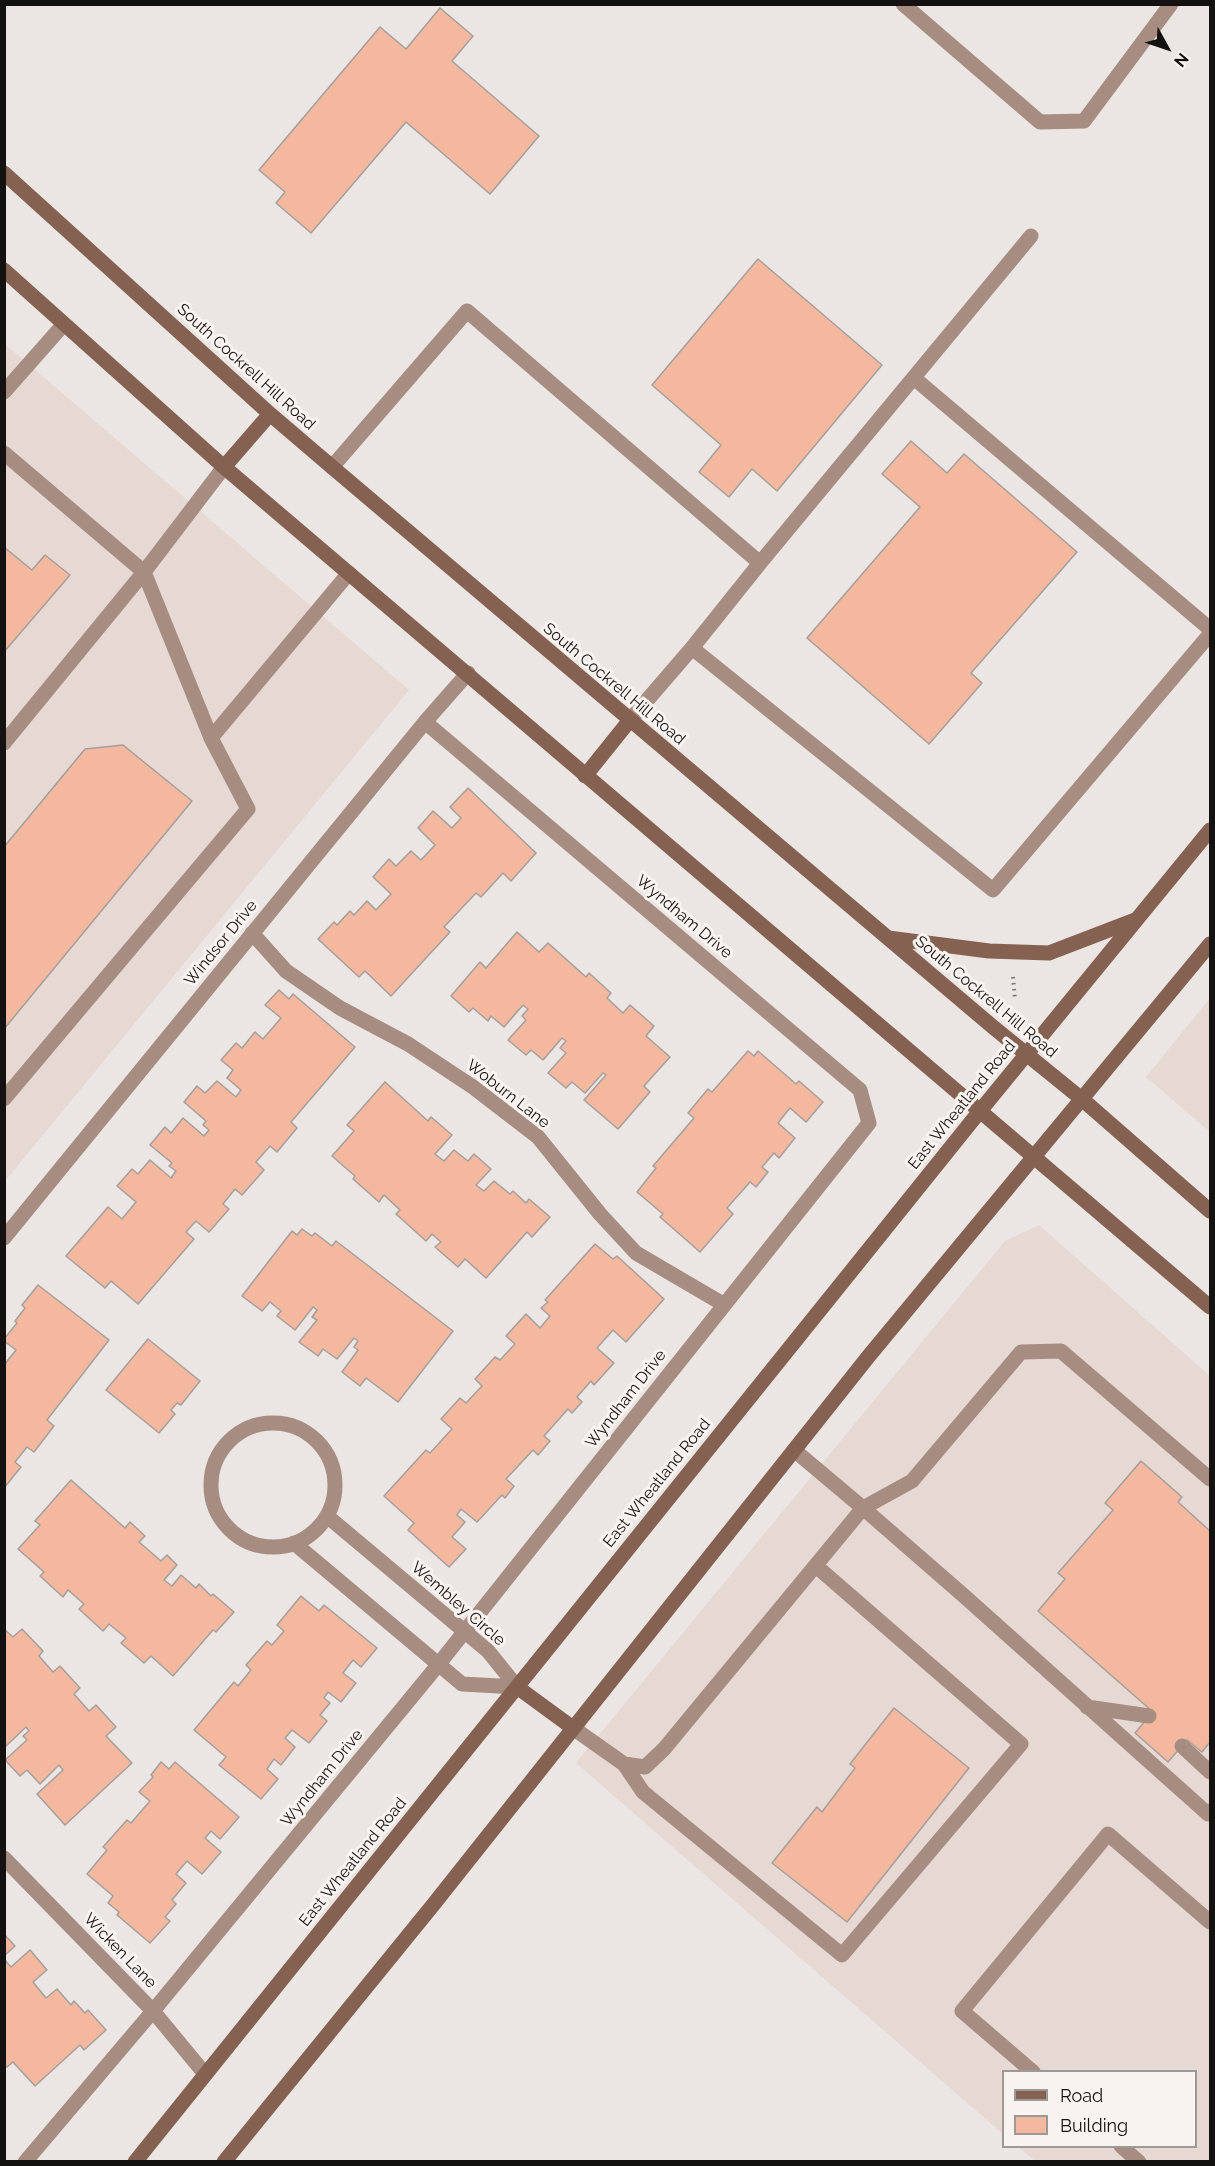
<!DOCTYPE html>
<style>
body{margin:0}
#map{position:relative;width:1215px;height:2166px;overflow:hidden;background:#ebe5e3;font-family:Raleway,sans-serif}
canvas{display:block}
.frame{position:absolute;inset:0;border:6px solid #131211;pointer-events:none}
.legend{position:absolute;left:1002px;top:2070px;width:195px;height:78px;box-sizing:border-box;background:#f9f3f0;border:2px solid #9d9997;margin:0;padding:8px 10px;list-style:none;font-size:18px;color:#131211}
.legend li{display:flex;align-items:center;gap:12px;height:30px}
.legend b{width:30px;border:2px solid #9d9997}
.north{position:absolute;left:1137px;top:18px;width:60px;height:60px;-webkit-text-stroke:4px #f9f3f0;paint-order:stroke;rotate:130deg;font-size:16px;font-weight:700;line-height:24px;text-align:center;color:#131211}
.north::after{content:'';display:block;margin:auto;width:21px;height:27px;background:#131211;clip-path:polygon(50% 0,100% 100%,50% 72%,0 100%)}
</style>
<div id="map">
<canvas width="1215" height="2166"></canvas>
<div class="frame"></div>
<ul class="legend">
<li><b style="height:8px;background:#856151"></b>Road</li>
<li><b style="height:16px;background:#f4b89f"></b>Building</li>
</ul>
<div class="north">N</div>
</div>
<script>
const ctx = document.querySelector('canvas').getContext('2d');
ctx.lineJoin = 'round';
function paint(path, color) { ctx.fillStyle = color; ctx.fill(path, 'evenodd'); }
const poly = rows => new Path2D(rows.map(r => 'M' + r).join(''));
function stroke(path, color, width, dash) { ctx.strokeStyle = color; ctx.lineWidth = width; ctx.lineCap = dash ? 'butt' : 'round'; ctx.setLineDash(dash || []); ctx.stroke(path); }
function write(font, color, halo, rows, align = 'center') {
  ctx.font = font + ' Raleway,sans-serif'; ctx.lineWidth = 6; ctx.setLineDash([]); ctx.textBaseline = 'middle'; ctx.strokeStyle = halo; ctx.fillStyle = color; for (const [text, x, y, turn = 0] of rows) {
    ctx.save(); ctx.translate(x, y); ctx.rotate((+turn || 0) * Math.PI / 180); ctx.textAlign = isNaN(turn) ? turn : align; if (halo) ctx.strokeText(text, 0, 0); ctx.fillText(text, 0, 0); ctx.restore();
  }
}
const built = poly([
 [5,344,409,690,5,1181],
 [1210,998,1210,1132,1146,1077],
 [1039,1225,1210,1376,1210,2161,1035,2161,1018,2147,1196,2146,1196,2072,1004,2072,1003,2134,576,1763,1005,1241]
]);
const building = poly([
 [440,8,473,36,452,61,539,136,490,194,406,122,311,233,276,203,285,192,259,170,380,27,406,49,440,8],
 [758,259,882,365,777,491,752,469,729,497,699,472,721,445,652,385,758,259],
 [911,441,947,473,964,454,1077,552,971,673,982,683,929,744,807,638,920,507,882,474,911,441],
 [4,547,32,570,45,555,70,575,4,652,4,547],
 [123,745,192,801,4,1029,4,847,85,749,123,745],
 [468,788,536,853,511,881,503,873,481,897,476,893,444,927,450,932,391,996,365,971,359,977,318,939,334,922,337,925,350,911,354,915,367,901,376,910,391,894,373,877,389,859,396,866,411,851,421,860,435,845,418,828,433,811,452,828,461,818,450,807,468,788],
 [517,932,539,952,548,943,586,977,589,973,611,993,607,998,623,1013,630,1005,654,1026,646,1036,670,1057,644,1086,650,1092,618,1129,584,1100,606,1075,603,1073,585,1093,572,1082,566,1088,548,1073,566,1053,560,1048,566,1041,562,1038,543,1060,531,1050,526,1055,508,1040,526,1020,522,1016,528,1009,523,1005,504,1027,491,1016,488,1021,473,1008,469,1012,451,996,480,962,486,968,517,932],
 [279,990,289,999,293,994,355,1047,291,1122,297,1128,277,1152,270,1146,256,1162,264,1170,242,1195,235,1189,223,1204,229,1209,209,1232,196,1221,186,1232,194,1239,138,1304,111,1281,105,1288,66,1256,108,1207,122,1219,136,1202,117,1186,132,1169,138,1174,150,1160,171,1178,176,1171,169,1166,172,1163,150,1145,165,1127,171,1133,183,1118,204,1136,209,1130,203,1125,206,1121,184,1102,197,1086,205,1093,217,1081,236,1097,241,1090,227,1078,233,1070,221,1060,236,1043,242,1048,255,1032,263,1039,281,1018,265,1005,279,990],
 [748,1051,754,1056,758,1051,796,1084,799,1081,823,1102,806,1122,790,1108,778,1123,795,1138,779,1158,774,1153,762,1167,768,1172,756,1187,750,1182,727,1208,733,1214,700,1252,660,1217,663,1214,637,1192,656,1168,653,1166,694,1118,688,1113,708,1089,712,1092,748,1051],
 [385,1082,428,1121,431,1117,452,1135,435,1154,444,1161,454,1150,468,1161,474,1154,491,1169,476,1185,484,1191,494,1181,510,1194,513,1191,526,1203,529,1199,550,1217,532,1237,527,1232,486,1278,465,1259,458,1267,435,1247,441,1242,432,1234,426,1241,396,1214,400,1210,384,1195,379,1202,353,1179,355,1176,332,1156,354,1131,347,1125,385,1082],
 [302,1229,312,1236,315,1233,332,1246,336,1241,453,1331,398,1402,366,1378,360,1386,342,1372,358,1350,354,1347,358,1341,354,1338,337,1359,323,1349,318,1356,299,1342,317,1320,312,1317,317,1310,313,1307,295,1330,277,1316,281,1311,270,1302,262,1311,242,1296,292,1231,297,1235,302,1229],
 [595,1244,613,1259,617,1256,664,1299,626,1342,613,1330,597,1348,614,1363,594,1385,591,1381,577,1397,582,1402,572,1413,568,1409,544,1436,550,1441,538,1455,533,1450,506,1479,514,1486,505,1498,502,1495,477,1522,461,1509,457,1515,465,1522,452,1537,466,1549,449,1567,408,1530,414,1523,384,1496,426,1450,430,1453,452,1429,441,1419,460,1398,466,1403,482,1386,475,1379,495,1357,500,1360,515,1344,506,1336,526,1314,540,1328,550,1316,541,1308,548,1302,545,1300,595,1244],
 [38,1285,109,1340,47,1420,54,1426,34,1452,27,1447,15,1462,21,1467,4,1488,4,1365,16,1350,4,1341,4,1339,17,1323,15,1321,25,1308,22,1305,38,1285],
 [148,1339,200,1381,181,1405,177,1403,171,1410,175,1414,159,1433,106,1390,148,1339],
 [1141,1461,1182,1497,1178,1502,1210,1531,1210,1742,1202,1752,1187,1740,1168,1762,1135,1733,1153,1712,1038,1611,1065,1579,1058,1573,1113,1510,1105,1503,1141,1461],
 [71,1480,125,1528,130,1522,145,1536,139,1542,161,1561,167,1555,177,1565,164,1580,172,1586,181,1575,196,1588,199,1584,211,1596,213,1594,234,1612,216,1632,213,1630,173,1676,151,1656,144,1663,121,1643,126,1638,109,1624,103,1631,79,1609,84,1604,68,1590,63,1597,40,1576,44,1572,18,1549,40,1525,35,1521,71,1480],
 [301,1596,319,1611,324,1605,377,1648,361,1667,353,1660,343,1673,356,1683,341,1702,328,1692,324,1698,330,1703,320,1715,327,1721,309,1743,292,1730,285,1738,295,1747,281,1765,274,1759,267,1769,278,1779,261,1799,219,1765,226,1757,194,1730,234,1682,238,1686,251,1670,246,1665,267,1641,272,1645,284,1631,277,1625,301,1596],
 [4,1629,13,1637,22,1629,43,1651,39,1656,53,1672,60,1666,80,1688,74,1694,89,1711,96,1705,116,1727,106,1736,132,1763,65,1825,37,1794,63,1770,59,1765,40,1784,27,1770,20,1776,5,1760,27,1740,23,1736,29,1731,26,1727,6,1746,4,1744,4,1629],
 [894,1708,969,1768,847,1922,772,1863,817,1807,822,1812,855,1768,850,1764,894,1708],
 [161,1762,169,1769,175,1762,239,1817,220,1839,211,1831,205,1838,221,1852,202,1874,187,1861,176,1874,186,1883,172,1900,176,1904,165,1917,170,1921,150,1943,117,1915,119,1912,108,1903,113,1896,87,1874,107,1850,103,1847,127,1820,131,1823,150,1801,139,1792,153,1777,151,1775,161,1762],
 [4,1934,15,1946,4,1956,4,1934],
 [30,1950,47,1970,33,1982,46,1998,57,1989,71,2005,74,2001,85,2013,88,2010,106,2030,84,2050,80,2045,35,2086,13,2062,7,2067,4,2064,4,1959,11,1967,30,1950]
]);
const path = poly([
 [1013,977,1015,1000]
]);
const lane = poly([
 [903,4,1040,122,1084,121,1171,4],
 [914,378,1210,629],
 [4,392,64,324],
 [4,453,144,572,211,738],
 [332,467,467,311,760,563,692,648,993,890,1210,634],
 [760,563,1031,236],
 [630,720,692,648],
 [4,743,144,572,224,467],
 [252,933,286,971,340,1008,408,1044,473,1087,538,1137,600,1214,636,1253,723,1304],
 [4,1099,248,809,211,738,349,573],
 [4,1238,425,722,468,673],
 '211 1485a62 62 0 1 1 124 0a62 62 0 1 1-124 0Z',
 [794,1450,863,1508,963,1595,1208,1814,1210,1811],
 [327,1516,488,1651,517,1687],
 [294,1543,462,1684,517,1687],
 [1087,1707,1149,1716],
 [573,1728,624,1764,645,1767,664,1749,863,1508,912,1481,1021,1352,1061,1351,1210,1479],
 [1182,1746,1210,1772],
 [624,1764,643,1792,842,1955,1021,1744,816,1566],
 [4,1858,153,2011,205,2074],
 [1033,2072,962,2011,1108,1834,1210,1922],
 [1121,2146,1139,2162],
 [25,2162,153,2011,438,1665,869,1123,860,1090,425,722]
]);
const secondary = poly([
 [4,173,270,414,332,467,993,1027,1083,1100,1210,1211],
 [4,270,224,467,1210,1307],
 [224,467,270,414],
 [585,776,630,720],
 [888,938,989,951,1049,953,1135,920],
 [517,1687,573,1728],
 [135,2162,980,1111,1210,830],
 [224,2162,433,1905,868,1357,1210,944]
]);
const streetNames = [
 ["South Cockrell Hill Road",246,367,42],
 ["South Cockrell Hill Road",614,684,40],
 ["Wyndham Drive",684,917,40],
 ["Windsor Drive",221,943,-51],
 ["South Cockrell Hill Road",986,997,40],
 ["Woburn Lane",508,1094,38],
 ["East Wheatland Road",962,1105,-51],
 ["Wyndham Drive",626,1399,-52],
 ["East Wheatland Road",657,1483,-51],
 ["Wembley Circle",458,1604,41],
 ["Wyndham Drive",322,1778,-51],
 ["East Wheatland Road",353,1862,-51],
 ["Wicken Lane",120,1951,46]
];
paint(built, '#e6d8d3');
paint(building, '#f4b89f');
stroke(building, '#a49e9c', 1.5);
stroke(path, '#777372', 4, [1.5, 4.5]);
stroke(lane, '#a68c81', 15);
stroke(secondary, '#856151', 15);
write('16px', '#131211', '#f9f3f0', streetNames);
</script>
